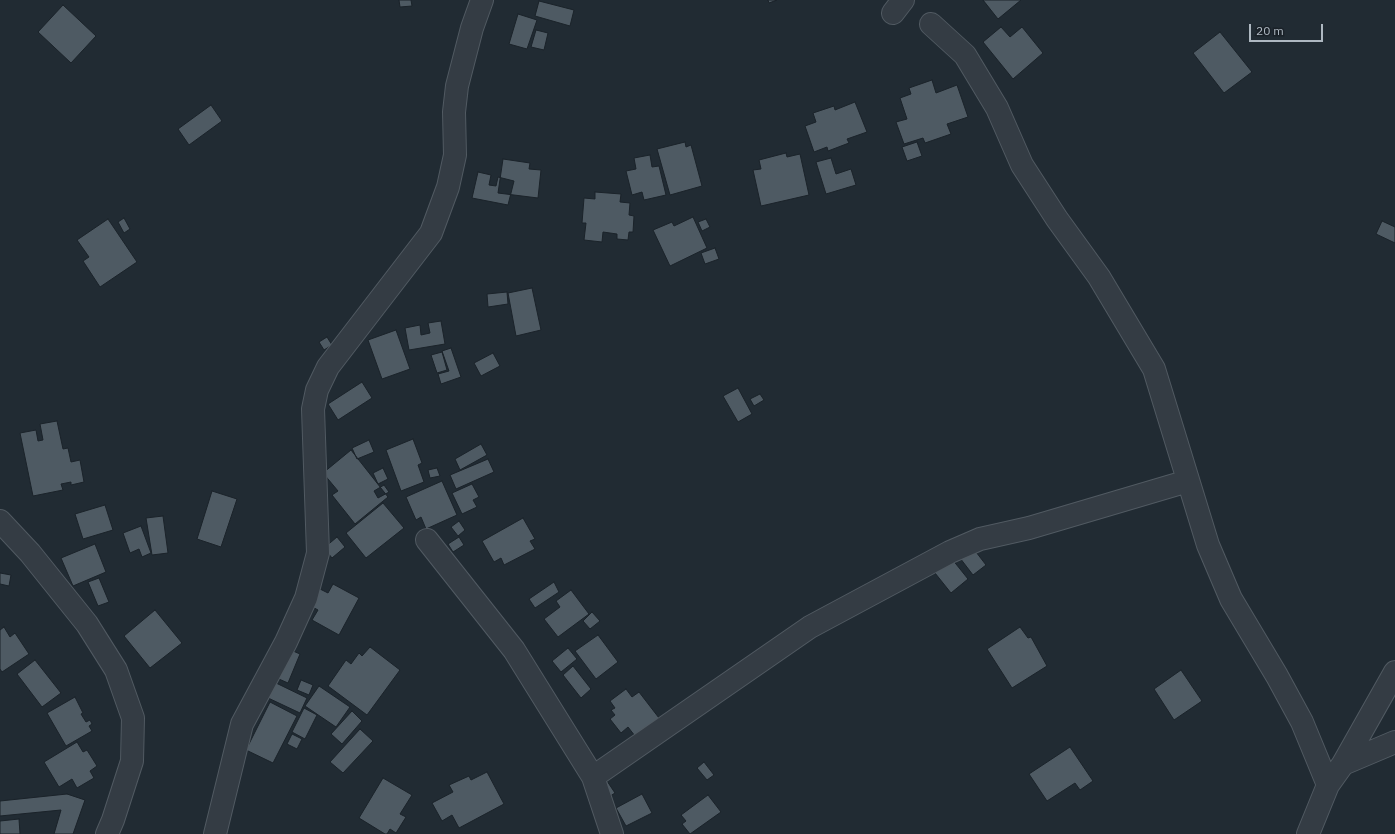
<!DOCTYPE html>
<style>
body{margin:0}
#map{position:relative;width:1395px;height:834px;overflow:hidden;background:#212b33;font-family:"IBM Plex Sans",sans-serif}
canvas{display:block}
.scale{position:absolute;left:1249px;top:24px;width:74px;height:18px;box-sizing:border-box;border:2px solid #aeb8c1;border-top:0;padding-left:5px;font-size:12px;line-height:14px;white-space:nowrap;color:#aeb8c1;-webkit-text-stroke:3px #1a2128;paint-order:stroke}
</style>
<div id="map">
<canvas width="1395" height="834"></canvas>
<div class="scale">20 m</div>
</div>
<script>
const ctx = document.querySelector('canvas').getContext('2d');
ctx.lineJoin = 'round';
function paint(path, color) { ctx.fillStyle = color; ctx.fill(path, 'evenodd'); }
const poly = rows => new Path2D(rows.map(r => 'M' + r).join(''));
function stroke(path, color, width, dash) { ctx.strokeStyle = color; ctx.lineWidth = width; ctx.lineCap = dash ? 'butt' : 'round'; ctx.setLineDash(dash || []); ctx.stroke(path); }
const building = poly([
 [399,0,411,0,412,6,400,7,399,0],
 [768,0,777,0,769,3,768,0],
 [983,0,1021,0,998,19,983,0],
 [539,1,574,10,570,26,535,16,539,1],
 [63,5,96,36,71,63,38,32,63,5],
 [518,14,537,20,527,49,509,44,518,14],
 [1001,27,1010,37,1022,27,1043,53,1013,79,983,42,1001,27],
 [536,30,548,33,544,50,531,47,536,30],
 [1220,32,1252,72,1224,93,1193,53,1220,32],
 [932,80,936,93,957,85,968,117,947,124,951,134,925,143,923,138,904,144,896,122,907,119,900,98,911,94,909,88,932,80],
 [855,102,867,132,847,139,849,143,828,151,827,147,814,152,805,126,816,122,813,113,834,106,835,110,855,102],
 [211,105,222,121,189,145,178,129,211,105],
 [685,142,686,147,691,145,702,186,670,195,657,149,685,142],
 [917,142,922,156,907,161,902,147,917,142],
 [786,153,787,157,800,154,809,195,761,206,753,170,761,169,759,160,786,153],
 [650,155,652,167,659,166,666,195,644,200,642,192,632,195,626,171,636,169,634,158,650,155],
 [831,158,836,174,851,169,856,185,826,194,816,162,831,158],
 [503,159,530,163,529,169,541,170,538,198,498,193,503,159],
 [478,172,491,175,489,185,496,186,498,177,514,181,508,205,472,198,478,172],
 [595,192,621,194,620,202,630,203,629,215,634,216,633,232,629,232,628,240,617,239,617,234,603,232,602,242,584,240,586,223,582,223,584,198,595,199,595,192],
 [693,217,707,248,670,266,653,230,672,222,674,226,693,217],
 [124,218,130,229,124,233,118,222,124,218],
 [108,219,137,262,100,287,83,261,89,257,77,240,108,219],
 [706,219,710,227,702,231,698,222,706,219],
 [1382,221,1395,227,1395,243,1376,234,1382,221],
 [715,248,719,259,705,264,701,253,715,248],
 [532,288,541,330,516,336,508,293,532,288],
 [507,292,508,304,488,307,487,294,507,292],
 [441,321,445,344,409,350,405,328,420,325,421,335,430,333,428,323,441,321],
 [396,330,410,369,382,379,368,340,396,330],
 [327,337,332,345,324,350,319,342,327,337],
 [451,348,461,377,441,384,438,374,449,371,442,351,451,348],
 [442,352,447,370,437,373,431,355,442,352],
 [493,353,500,366,481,376,474,363,493,353],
 [362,382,372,398,338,420,328,404,362,382],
 [738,388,752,414,738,422,723,396,738,388],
 [760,394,764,400,754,406,750,399,760,394],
 [57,421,63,449,68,448,71,462,80,460,84,482,71,485,71,482,61,484,63,490,33,496,20,433,36,430,38,441,43,440,40,424,57,421],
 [413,439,422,463,418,465,424,482,401,491,386,450,413,439],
 [369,440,374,452,357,459,352,448,369,440],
 [481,444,487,455,460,470,455,459,481,444],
 [351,450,388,497,355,524,332,495,338,491,323,473,351,450],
 [488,459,494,472,456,489,450,475,488,459],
 [383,468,388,479,378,484,373,473,383,468],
 [437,468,440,476,430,478,428,470,437,468],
 [442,481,457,515,426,529,421,517,416,520,406,497,442,481],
 [472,484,479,497,473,500,477,507,462,514,452,493,472,484],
 [384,485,389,492,378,498,374,491,384,485],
 [212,491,237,499,221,547,197,539,212,491],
 [383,503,404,528,366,558,346,533,383,503],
 [105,505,113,530,83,539,75,514,105,505],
 [163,516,168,553,152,555,146,518,163,516],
 [523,518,535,539,530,541,535,549,504,565,501,558,494,562,482,541,523,518],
 [459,521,465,530,458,536,451,527,459,521],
 [141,526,151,553,142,557,139,549,130,553,123,533,141,526],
 [337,537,345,547,332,558,324,548,337,537],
 [459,537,464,545,453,552,448,544,459,537],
 [95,544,106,572,73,586,61,558,95,544],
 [973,548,986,565,973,575,960,558,973,548],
 [948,554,968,579,951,593,931,568,948,554],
 [0,573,11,575,9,586,0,584,0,573],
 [99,578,109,602,98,606,88,582,99,578],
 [554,582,559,592,535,608,529,599,554,582],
 [333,584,359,598,339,635,312,620,318,610,309,605,318,588,328,593,333,584],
 [571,590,589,614,558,637,544,619,560,607,556,601,571,590],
 [155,610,182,643,150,668,124,636,155,610],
 [592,612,600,621,590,629,583,621,592,612],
 [4,627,10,637,15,633,29,654,2,672,0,669,0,630,4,627],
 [1020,627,1028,638,1031,637,1047,666,1012,688,987,649,1020,627],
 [598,635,618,662,596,679,575,651,598,635],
 [284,647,300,654,288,683,272,676,284,647],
 [370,647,400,670,367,715,328,686,346,660,351,664,359,653,362,656,370,647],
 [568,648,577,659,561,672,552,661,568,648],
 [35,660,61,693,42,707,17,674,35,660],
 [573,666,591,689,581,698,563,675,573,666],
 [1181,670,1202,701,1174,720,1154,689,1181,670],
 [301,680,313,685,309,695,297,690,301,680],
 [274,682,307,698,300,713,266,697,274,682],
 [319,686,350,707,336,727,305,706,319,686],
 [626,689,632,697,639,692,659,718,635,736,628,727,621,733,610,719,615,715,611,710,615,708,610,701,626,689],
 [75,697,83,713,81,714,86,722,90,720,92,724,89,726,92,731,66,746,47,713,75,697],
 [270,702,297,716,273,763,246,750,270,702],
 [304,708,317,715,305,739,292,732,304,708],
 [352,711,362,721,342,744,331,734,352,711],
 [360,729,373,741,343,773,330,762,360,729],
 [292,734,302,739,297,749,287,744,292,734],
 [77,742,83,752,87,750,97,766,90,771,94,778,77,788,72,779,59,787,44,762,77,742],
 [1070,747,1093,781,1080,790,1075,783,1047,801,1029,774,1070,747],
 [704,762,714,775,707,780,697,768,704,762],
 [487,772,504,804,459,828,452,815,442,821,432,803,453,792,449,785,469,776,471,780,487,772],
 [383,778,412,795,400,814,406,817,396,833,390,829,387,834,385,834,359,818,383,778],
 [607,781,615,793,607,798,600,786,607,781],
 [67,794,85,800,73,834,54,834,61,810,0,816,0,801,67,794],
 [642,794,652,813,626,826,616,808,642,794],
 [708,795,721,812,690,834,682,824,686,821,681,815,708,795],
 [19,819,20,834,0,834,0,821,19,819]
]);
const minor = poly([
 [893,13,903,0],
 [931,24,965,55,997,108,1022,165,1057,219,1099,277,1154,369,1208,545,1231,599,1277,676,1302,722,1328,785],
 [0,521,30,553,87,624,116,670,133,718,132,761,113,820,107,834],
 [427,540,514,650,593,777,612,834],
 [1343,764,1395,742],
 [593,777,810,627,950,552,980,539,1029,528,1188,481],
 [215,834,242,724,286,642,306,598,318,553,313,409,317,390,328,367,431,233,448,187,455,155,454,112,457,86,472,28,482,0],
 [1308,834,1328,785,1343,764,1395,672]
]);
paint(building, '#4e5a63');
stroke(building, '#1b232a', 1);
stroke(minor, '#515a62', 24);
stroke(minor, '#343c44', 22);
</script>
